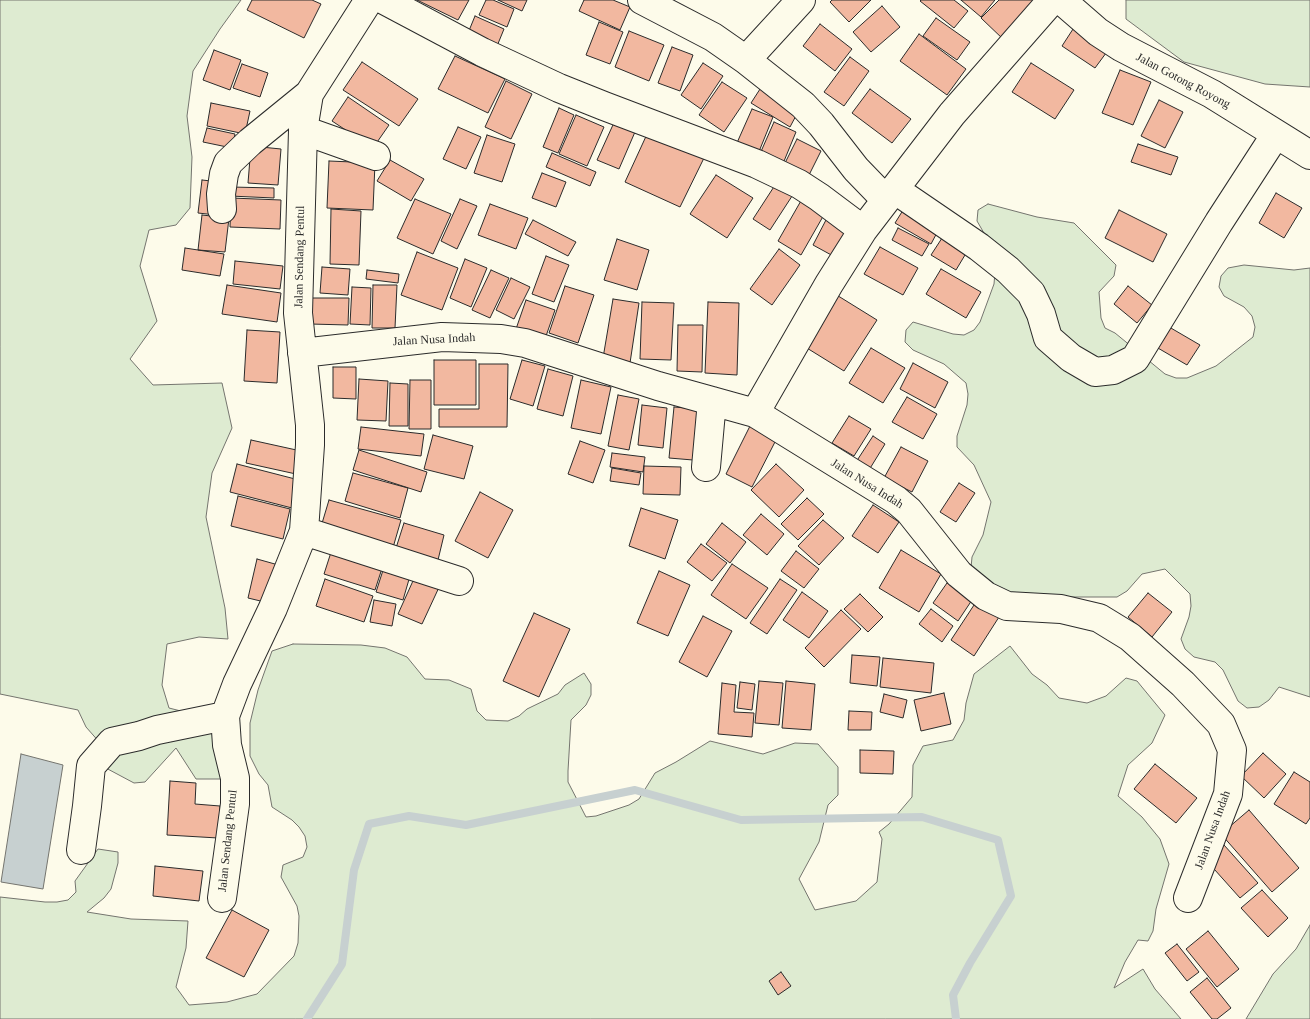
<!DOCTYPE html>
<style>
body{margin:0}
canvas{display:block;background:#fdfbea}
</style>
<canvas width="1310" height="1019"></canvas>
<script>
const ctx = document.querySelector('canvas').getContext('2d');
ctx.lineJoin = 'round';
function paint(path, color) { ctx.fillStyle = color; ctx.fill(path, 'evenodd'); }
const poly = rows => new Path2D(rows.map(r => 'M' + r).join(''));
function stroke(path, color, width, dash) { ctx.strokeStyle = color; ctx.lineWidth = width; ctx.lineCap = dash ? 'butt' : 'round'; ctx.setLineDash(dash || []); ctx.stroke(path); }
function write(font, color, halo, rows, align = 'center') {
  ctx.font = font + ' Georgia,serif'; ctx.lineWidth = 4; ctx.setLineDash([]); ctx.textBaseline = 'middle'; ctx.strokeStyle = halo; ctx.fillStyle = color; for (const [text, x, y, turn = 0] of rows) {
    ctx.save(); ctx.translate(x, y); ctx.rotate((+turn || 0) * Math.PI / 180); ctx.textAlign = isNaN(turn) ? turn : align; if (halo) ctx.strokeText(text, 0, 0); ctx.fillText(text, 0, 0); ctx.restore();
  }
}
const green = poly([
 [0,0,241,0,220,29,193,71,187,116,192,157,190,208,176,225,149,230,140,266,157,321,130,359,153,385,222,383,232,428,212,473,206,517,225,608,228,639,199,637,167,644,162,685,169,708,220,721,234,766,220,779,196,779,176,748,145,782,134,783,104,767,101,744,86,727,78,710,0,694,0,0],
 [1126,0,1310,0,1310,87,1265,84,1184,62,1126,19,1126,0],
 [988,204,1037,217,1074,223,1116,265,1114,276,1099,292,1101,318,1105,328,1115,333,1165,374,1176,378,1187,378,1216,366,1253,337,1255,327,1252,316,1244,307,1224,296,1219,287,1221,276,1228,268,1244,265,1294,270,1310,268,1310,697,1279,687,1269,700,1259,707,1247,708,1238,701,1223,670,1215,662,1194,657,1185,649,1181,639,1189,617,1191,606,1190,594,1165,569,1142,574,1127,591,1117,597,1018,597,985,584,971,568,972,557,983,535,991,502,974,465,957,447,957,436,967,405,968,394,966,383,944,364,913,350,905,342,906,330,913,322,953,334,964,335,974,330,980,322,994,284,995,272,988,240,977,221,978,210,988,204],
 [293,644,361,645,385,648,407,657,425,679,449,680,471,689,477,711,486,720,508,721,519,716,527,709,558,694,565,685,584,673,591,684,591,695,586,705,571,720,568,771,568,782,586,817,596,816,629,805,639,799,655,773,676,762,710,741,763,754,795,743,818,744,838,767,838,795,828,805,819,842,799,879,815,910,856,901,877,882,882,839,879,832,889,824,912,797,913,765,923,746,953,740,964,720,966,703,974,674,1010,646,1032,674,1047,685,1059,698,1087,703,1106,696,1126,678,1137,681,1165,715,1152,743,1128,765,1118,796,1142,817,1160,839,1169,864,1156,909,1153,931,1148,941,1138,940,1125,962,1114,988,1143,969,1155,989,1181,1019,0,1019,0,897,45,902,57,902,68,900,76,892,75,881,98,849,118,852,118,863,111,889,104,898,87,912,131,919,188,921,186,948,176,987,189,1005,227,1002,257,994,294,956,298,943,299,916,297,906,281,877,283,865,303,857,307,847,305,836,299,827,292,820,272,807,268,785,259,774,250,756,250,723,258,690,272,651,293,644],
 [1310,925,1310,1019,1246,1019,1273,974,1296,949,1310,925]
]);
const water = poly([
 [21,754,63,765,43,889,1,882,21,754]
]);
const stream = poly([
 [307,1019,342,964,354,870,369,824,409,816,466,825,635,790,741,820,922,817,998,840,1011,896,970,963,953,995,956,1019]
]);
const building = poly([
 [252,0,312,0,321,4,304,38,247,10,252,0],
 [417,0,469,0,458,20,417,0],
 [486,0,493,0,514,9,507,27,479,15,486,0],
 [498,0,527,0,522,11,498,0],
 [584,0,613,0,630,7,620,30,579,11,584,0],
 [832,0,871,0,849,22,830,2,832,0],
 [921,0,954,0,968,11,954,28,920,1,921,0],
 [961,0,995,0,981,17,961,0],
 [999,0,1043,0,1004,40,981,18,999,0],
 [882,6,900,27,871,52,853,32,882,6],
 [475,16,504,29,495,51,466,38,475,16],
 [936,18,970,42,957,60,923,36,936,18],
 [599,22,623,32,610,64,586,55,599,22],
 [820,24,852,49,835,71,803,46,820,24],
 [1075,26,1109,49,1095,68,1062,46,1075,26],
 [629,31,664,45,649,81,615,67,629,31],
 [919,34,966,69,947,95,900,61,919,34],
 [672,47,693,55,680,91,658,83,672,47],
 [214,50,241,60,230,90,203,80,214,50],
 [455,56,505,79,488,113,438,89,455,56],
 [850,57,869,71,844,106,824,92,850,57],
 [362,62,418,99,399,126,343,90,362,62],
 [703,63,723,76,701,109,681,95,703,63],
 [1031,63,1074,90,1055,119,1012,92,1031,63],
 [242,64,268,73,260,97,233,88,242,64],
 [1120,70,1151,82,1133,125,1102,113,1120,70],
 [506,81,532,94,511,139,485,127,506,81],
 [722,82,747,98,724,132,699,115,722,82],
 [762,86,799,110,790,127,751,103,762,86],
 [870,89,911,119,892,143,852,113,870,89],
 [348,97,389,125,373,148,332,121,348,97],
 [1159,100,1183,112,1165,148,1141,136,1159,100],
 [211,103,250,111,245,134,207,126,211,103],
 [559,108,574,115,558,153,543,147,559,108],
 [752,109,773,117,758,154,736,145,752,109],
 [576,115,604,127,587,166,559,154,576,115],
 [617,116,638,125,619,169,597,160,617,116],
 [774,122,796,132,782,166,759,156,774,122],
 [458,127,481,137,466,169,443,159,458,127],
 [207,128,235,134,232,148,203,142,207,128],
 [648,132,704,158,680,207,625,182,648,132],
 [487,135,515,144,502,182,474,173,487,135],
 [797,139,821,151,806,181,782,169,797,139],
 [1138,144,1178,157,1171,175,1131,162,1138,144],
 [251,146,281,149,278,185,248,183,251,146],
 [552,153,596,172,590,186,546,167,552,153],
 [390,160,424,179,411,201,377,181,390,160],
 [329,161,375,163,373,210,327,208,329,161],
 [542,173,566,182,556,207,532,198,542,173],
 [716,175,753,198,727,238,690,214,716,175],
 [779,179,796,190,770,230,753,219,779,179],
 [202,180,220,182,216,215,198,213,202,180],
 [231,187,274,188,274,198,230,196,231,187],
 [1276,193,1302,208,1284,238,1259,223,1276,193],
 [231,198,281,200,280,229,230,227,231,198],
 [415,199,451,214,433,254,397,238,415,199],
 [460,199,477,206,457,249,441,241,460,199],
 [802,199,825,213,801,255,778,241,802,199],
 [490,204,528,218,516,249,478,235,490,204],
 [905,207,940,227,931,244,895,223,905,207],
 [331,209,361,211,359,265,330,264,331,209],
 [1119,210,1167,234,1153,262,1105,238,1119,210],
 [202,215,229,218,225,252,198,250,202,215],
 [533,220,576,242,568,256,525,234,533,220],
 [826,220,849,231,835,257,813,245,826,220],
 [898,228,929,244,922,256,892,240,898,228],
 [944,235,968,250,956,270,931,255,944,235],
 [617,239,649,250,637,290,604,280,617,239],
 [880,247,918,268,903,295,864,274,880,247],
 [185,248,224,254,220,276,182,270,185,248],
 [779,249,800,265,772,305,750,289,779,249],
 [417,252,458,268,442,310,401,295,417,252],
 [546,256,569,265,554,302,532,294,546,256],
 [465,259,487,268,471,307,450,298,465,259],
 [235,261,283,266,280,289,233,284,235,261],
 [322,267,350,269,348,295,320,293,322,267],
 [941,269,981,292,966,318,926,294,941,269],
 [367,270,399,274,398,283,366,279,367,270],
 [491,270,509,278,490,318,472,310,491,270],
 [511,278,530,287,514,319,496,310,511,278],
 [227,285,281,293,277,322,222,314,227,285],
 [373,285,397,285,395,328,372,328,373,285],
 [565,286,594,295,578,343,549,333,565,286],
 [1128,286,1152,305,1137,323,1114,304,1128,286],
 [352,287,371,288,370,325,350,324,352,287],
 [835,294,877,320,844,371,802,345,835,294],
 [311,298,349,298,348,325,310,324,311,298],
 [613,299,639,303,630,363,603,358,613,299],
 [526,300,555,310,545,339,516,329,526,300],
 [642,302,674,303,671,360,640,359,642,302],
 [708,302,739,303,737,375,705,373,708,302],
 [1164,324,1200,345,1187,365,1151,344,1164,324],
 [678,325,703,325,702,372,677,371,678,325],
 [247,330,280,332,277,383,244,381,247,330],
 [871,348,905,368,883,403,849,383,871,348],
 [434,360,476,360,476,405,434,405,434,360],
 [522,360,545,366,533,406,510,399,522,360],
 [913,363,948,382,935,408,900,389,913,363],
 [479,364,508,364,507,427,439,427,439,409,479,409,479,364],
 [333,367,356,367,356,399,333,398,333,367],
 [548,369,573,376,563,416,537,409,548,369],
 [359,379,388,381,386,421,357,420,359,379],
 [410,380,431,380,431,429,409,429,410,380],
 [581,380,611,387,601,434,571,428,581,380],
 [390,383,408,384,408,426,389,426,390,383],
 [618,395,639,399,629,450,608,446,618,395],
 [907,397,937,414,923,439,892,422,907,397],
 [642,405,667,408,663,448,638,445,642,405],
 [674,407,698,409,693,460,669,458,674,407],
 [849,416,871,429,854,456,832,443,849,416],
 [750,426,776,440,752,487,726,474,750,426],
 [361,427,424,434,421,456,358,449,361,427],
 [433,435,473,446,464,479,424,469,433,435],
 [873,436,885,444,869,470,856,462,873,436],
 [251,440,301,451,296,474,246,463,251,440],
 [580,441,605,450,593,483,568,474,580,441],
 [901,447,928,461,912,492,884,478,901,447],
 [359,450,427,472,421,492,353,470,359,450],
 [612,453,645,457,643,472,610,467,612,453],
 [237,464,299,480,292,508,230,492,237,464],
 [776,464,804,490,779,517,751,490,776,464],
 [644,466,681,467,680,495,643,494,644,466],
 [612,468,641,473,639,485,610,481,612,468],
 [353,473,408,488,400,518,345,501,353,473],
 [959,483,975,493,956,522,940,512,959,483],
 [480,492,513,510,488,558,455,541,480,492],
 [238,496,290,509,283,539,231,526,238,496],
 [807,498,824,514,798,540,781,524,807,498],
 [329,500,401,520,392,551,320,530,329,500],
 [873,505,899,522,878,553,852,536,873,505],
 [641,508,678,520,665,559,629,546,641,508],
 [761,514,784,534,767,555,743,535,761,514],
 [823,520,844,538,819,565,798,546,823,520],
 [404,523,444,535,438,560,396,548,404,523],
 [722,523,746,542,730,563,706,544,722,523],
 [334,543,385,559,375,590,324,574,334,543],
 [701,544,727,563,712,581,687,562,701,544],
 [901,550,941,574,919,612,879,588,901,550],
 [796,551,819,569,804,588,781,571,796,551],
 [257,559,282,566,273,604,248,598,257,559],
 [386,561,412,569,403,600,376,592,386,561],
 [732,564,768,588,746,619,711,595,732,564],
 [659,571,690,585,668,636,637,623,659,571],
 [417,572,441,583,422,624,398,614,417,572],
 [325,579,373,596,364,622,316,606,325,579],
 [780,579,797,590,767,634,750,623,780,579],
 [947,583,972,600,958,621,933,603,947,583],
 [802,592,828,611,809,638,783,620,802,592],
 [1148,593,1172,612,1152,637,1128,617,1148,593],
 [860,594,883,617,868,632,844,609,860,594],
 [374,600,396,604,392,626,370,622,374,600],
 [976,602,999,617,974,656,951,640,976,602],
 [931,609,953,626,942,642,919,624,931,609],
 [841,610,861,629,824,667,805,648,841,610],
 [534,613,570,629,539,697,503,681,534,613],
 [703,616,732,631,707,677,679,662,703,616],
 [852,655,880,657,877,686,850,683,852,655],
 [883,658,934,663,931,693,880,687,883,658],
 [759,681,783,683,779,725,755,723,759,681],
 [786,681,815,684,811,730,782,728,786,681],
 [740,682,755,684,752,710,737,708,740,682],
 [722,683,736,685,734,712,754,713,752,737,718,734,722,683],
 [944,693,951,724,921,731,914,700,944,693],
 [884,694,907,700,903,718,880,712,884,694],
 [849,711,872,712,871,730,848,730,849,711],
 [860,750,894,751,893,774,860,773,860,750],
 [1263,753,1286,774,1264,798,1241,776,1263,753],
 [1155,764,1197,798,1176,823,1134,789,1155,764],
 [1294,772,1310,782,1310,818,1306,824,1274,804,1294,772],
 [170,781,196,783,195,804,220,806,218,838,167,835,170,781],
 [1249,810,1299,868,1272,892,1221,834,1249,810],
 [1224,845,1258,883,1240,898,1206,860,1224,845],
 [155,866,203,871,199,901,153,896,155,866],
 [1262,890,1288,918,1268,937,1241,908,1262,890],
 [232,910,269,930,244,977,206,958,232,910],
 [1208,931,1239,969,1217,987,1186,949,1208,931],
 [1177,944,1199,972,1187,981,1165,953,1177,944],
 [781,972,791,986,778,995,769,981,781,972],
 [1207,978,1231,1008,1217,1019,1212,1019,1190,992,1207,978]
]);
const minor = poly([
 [384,0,482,52,559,88,604,106,757,164,799,184,819,197,863,230,829,284,755,413],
 [642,0,713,37,746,60],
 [801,0,746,60,803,105,821,124,856,169,885,199],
 [1061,0,1098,32,1121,47,1212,94,1310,155],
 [303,130,376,156],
 [894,189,979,247,1008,270,1031,293,1041,314,1048,338,1071,358,1095,372,1113,370,1135,359,1219,222,1276,134],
 [222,209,221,194,224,174,228,163,250,142,309,94],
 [863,230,952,114,1052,0],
 [302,353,442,337,501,339,525,343,658,386,755,413,896,500,909,511,959,574,986,596,1007,606,1061,609,1099,618,1130,637,1183,684,1221,724,1232,750,1228,794,1188,898],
 [706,467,712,401],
 [304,531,459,581],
 [81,850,87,806,91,766,112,742,139,736,157,730,225,716],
 [222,898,235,804,235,778,227,745,225,716,237,684,273,608,304,531,310,445,310,425,298,313,303,130,309,94,369,0]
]);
const streetNames = [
 ["Jalan Gotong Royong",1183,81,28],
 ["Jalan Sendang Pentul",300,257,-89],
 ["Jalan Nusa Indah",434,340,-3],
 ["Jalan Nusa Indah",867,484,32],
 ["Jalan Nusa Indah",1213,830,-70],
 ["Jalan Sendang Pentul",228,841,-84]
];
paint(green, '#deebd1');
stroke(green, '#74746e', 1);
paint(water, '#c7d0d0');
stroke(water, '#74746e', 1);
stroke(stream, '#c7d0d0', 8);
paint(building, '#f2b8a0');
stroke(building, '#2b2b2b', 1);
stroke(minor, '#2b2b2b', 30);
stroke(minor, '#fdfbea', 28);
write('12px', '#2b2b2b', '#fdfbea', streetNames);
</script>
